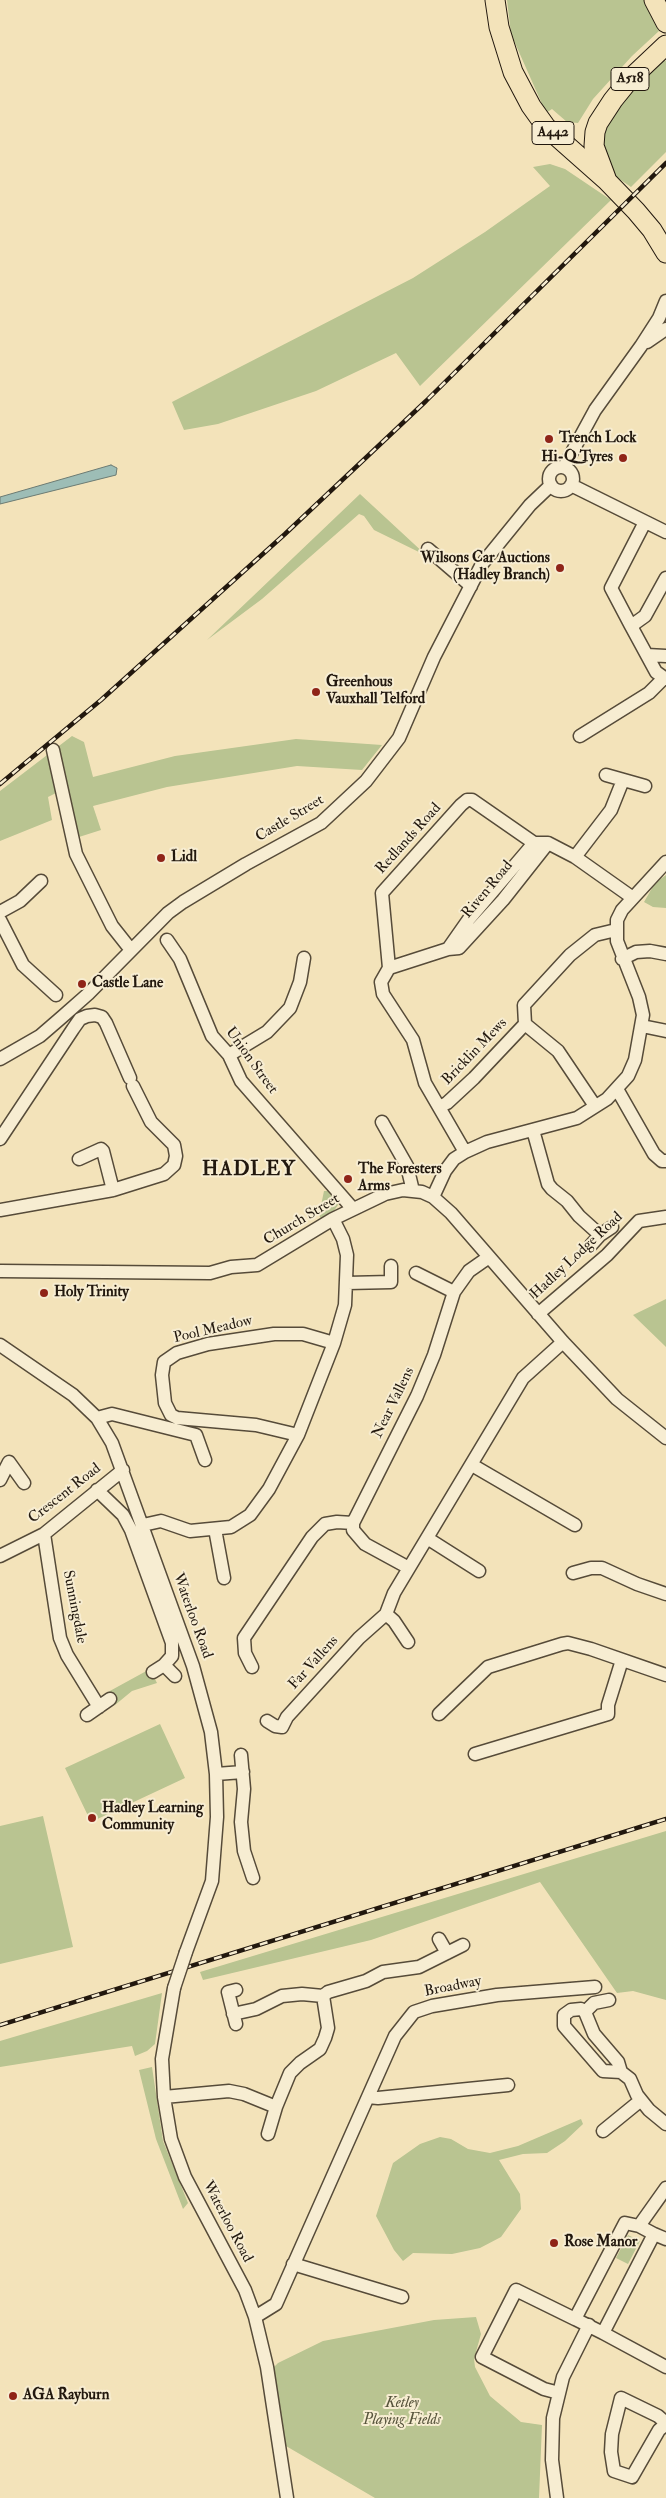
<!DOCTYPE html>
<style>
body{margin:0}
canvas{display:block;background:#f3e3ba}
</style>
<canvas width="666" height="2498"></canvas>
<script>
const ctx = document.querySelector('canvas').getContext('2d');
ctx.lineJoin = 'round';
function paint(path, color) { ctx.fillStyle = color; ctx.fill(path, 'evenodd'); }
const poly = rows => new Path2D(rows.map(r => 'M' + r).join(''));
function stroke(path, color, width, dash) { ctx.strokeStyle = color; ctx.lineWidth = width; ctx.lineCap = dash ? 'butt' : 'round'; ctx.setLineDash(dash || []); ctx.stroke(path); }
function write(font, color, halo, rows, align = 'center') {
  ctx.font = font + ' "IM FELL Double Pica",serif'; ctx.lineWidth = 4; ctx.setLineDash([]); ctx.textBaseline = 'middle'; ctx.strokeStyle = halo; ctx.fillStyle = color; for (const [text, x, y, turn = 0] of rows) {
    ctx.save(); ctx.translate(x, y); ctx.rotate((+turn || 0) * Math.PI / 180); ctx.textAlign = isNaN(turn) ? turn : align; if (halo) ctx.strokeText(text, 0, 0); ctx.fillText(text, 0, 0); ctx.restore();
  }
}
const green = poly([
 [507,0,645,0,659,31,632,56,593,99,578,123,567,122,552,109,546,113,511,34],
 [660,58,666,61,666,152,631,187,609,172,601,144,602,134,617,108],
 [550,164,565,169,611,200,420,386,396,353,316,391,218,424,184,430,172,402,413,278,485,232,550,186,533,167],
 [360,494,427,556,374,530,364,516,359,514,262,599,207,640],
 [72,736,84,742,93,777,175,756,296,739,382,745,362,770,297,766,167,787,93,806,101,830,79,837,66,788,48,797,52,820,0,841,0,791],
 [666,875,666,908,653,907,644,902,655,883],
 [324,1191,328,1191,338,1205,333,1212,321,1219,319,1215],
 [666,1299,666,1347,633,1315],
 [150,1669,157,1683,132,1691,115,1705,108,1692],
 [160,1724,185,1778,91,1822,65,1768],
 [43,1816,73,1947,0,1964,0,1826],
 [666,1831,666,2000,633,1991,617,1993,540,1882,371,1940,203,1980,200,1972],
 [162,1993,155,2044,147,2051,135,2056,132,2046,0,2067,0,2041],
 [152,2067,163,2141,188,2203,183,2209,156,2139,139,2070],
 [581,2119,583,2124,565,2141,547,2153,523,2154,499,2160,520,2194,521,2209,501,2237,480,2248,452,2254,413,2253,403,2261,394,2250,376,2216,393,2163,420,2144,440,2137,451,2139,468,2149,490,2153,518,2146],
 [628,2235,640,2241,628,2264,616,2258],
 [476,2317,481,2334,474,2359,475,2367,490,2396,521,2422,542,2425,539,2498,375,2498,286,2446,273,2368,278,2363,323,2341,434,2320]
]);
const water = poly([
 [111,465,117,468,116,475,0,504,0,497,111,465]
]);
const minor = poly([
 [647,342,666,329],
 [564,467,595,410,641,346,659,318,666,301],
 '549 479a12 12 0 1 1 24 0a12 12 0 1 1-24 0Z',
 [571,485,666,532],
 [645,522,611,588,631,626,645,616,666,578],
 [428,549,471,586],
 [631,626,656,672,666,679],
 [647,655,666,656],
 [580,736,649,693,664,678],
 [53,750,76,854,112,926,131,950],
 [606,775,645,786],
 [575,857,611,810,623,780],
 [0,912,20,901,41,881],
 [0,920,23,965,56,995],
 [167,940,180,959,212,1036,229,1055,241,1081,353,1209],
 [448,949,459,948,503,900,548,843],
 [622,959,636,952,650,951,666,954],
 [389,968,448,949,469,919,534,843],
 [642,1026,666,1031],
 [229,1055,267,1032,290,1008,300,982,304,958],
 [0,1059,40,1036,62,1017,88,994,168,913,183,902,246,864,321,823,366,781,399,738,434,657,482,564,530,505,551,485],
 [617,1089,654,1154,662,1161,666,1161],
 [595,1106,558,1051,525,1024,524,1005,570,955,595,935,616,930],
 [439,1107,447,1103,474,1078,525,1024],
 [382,1122,407,1166,413,1191],
 [533,1130,548,1184,552,1189,567,1201,579,1216,600,1235,612,1227],
 [0,1139,73,1029,80,1019,87,1016,95,1015,102,1017,106,1023,130,1078],
 [465,1152,425,1083,413,1040,383,994,381,982,389,968,382,893,461,805,467,800,472,800,534,843,548,843,575,857,633,898],
 [79,1159,101,1149,103,1151,113,1190,164,1174,174,1165,176,1156,174,1145,151,1122,133,1086],
 [433,1197,445,1171,454,1159,465,1152,487,1142,577,1118,607,1099,628,1076,635,1060,643,1015,639,997,617,941,617,920,622,910,666,862],
 [0,1210,113,1190],
 [591,1245,600,1235],
 [0,1271,210,1273,231,1267,257,1265,333,1219,385,1194,403,1190,422,1192,433,1197,451,1213,563,1342,617,1399,666,1438],
 [416,1273,454,1292],
 [347,1283,391,1282,391,1266],
 [538,1314,607,1255,639,1221,666,1217],
 [0,1345,73,1395,97,1418,112,1443,193,1666,211,1732,216,1774,217,1817,212,1881,186,1952],
 [97,1418,112,1414,196,1435,205,1460],
 [298,1435,256,1425,177,1418,171,1415,165,1403,162,1375,164,1362,177,1353,208,1344,274,1334,303,1334,334,1343],
 [472,1465,575,1525],
 [0,1480,9,1462,24,1483],
 [97,1490,123,1515,131,1530,172,1643,172,1656,164,1665,153,1672],
 [143,1525,161,1521,190,1531,231,1527,250,1515,269,1489,298,1435,334,1343,345,1305,347,1255,343,1239,333,1219],
 [215,1529,224,1578],
 [44,1534,60,1638,67,1655,99,1707],
 [427,1538,479,1571],
 [0,1556,44,1534,123,1470],
 [409,1568,365,1544,353,1530,353,1523,417,1396,434,1355,454,1292,469,1271,489,1257],
 [573,1573,591,1568,602,1568,637,1584,666,1594],
 [386,1614,394,1621,408,1642],
 [164,1665,175,1676],
 [252,1667,245,1653,244,1638,312,1537,325,1524,337,1522,353,1523],
 [439,1714,488,1667,562,1644,568,1643,591,1649,666,1675],
 [87,1715,110,1699],
 [267,1721,275,1726,282,1727,287,1717,359,1638,386,1614,394,1593,523,1378,563,1342],
 [475,1754,608,1714,608,1705,622,1660],
 [241,1755,244,1789,241,1822,244,1851,253,1878],
 [216,1774,243,1772],
 [439,1939,447,1953],
 [174,1988,162,2059,164,2097,171,2139,185,2177,245,2290,255,2317,267,2367,287,2498],
 [585,2012,594,2003,609,2000],
 [233,2014,256,2009,282,1996,302,1994,323,1996],
 [236,2024,228,1992,236,1990],
 [621,2072,618,2062,594,2034,585,2012,581,2009,571,2010,564,2015,564,2026,603,2071,621,2072,630,2079,637,2095,649,2110,666,2124],
 [164,2097,229,2091,244,2094,276,2107,290,2073,300,2063,320,2049,325,2038,328,2028,323,1996,328,1992,366,1981,383,1972,419,1967,463,1945],
 [368,2097,378,2098,508,2085],
 [603,2131,641,2100],
 [268,2134,276,2107],
 [639,2226,625,2223,575,2319,603,2333,654,2234,639,2226,666,2188],
 [654,2234,666,2239],
 [293,2264,402,2297],
 [255,2317,276,2304,395,2036,414,2012,432,2006,497,1995,595,1987],
 [603,2333,666,2367],
 [559,2393,544,2389,482,2357,516,2290,575,2319],
 [666,2423,658,2416,621,2398,612,2434,611,2452,614,2471,632,2477,659,2430,666,2424],
 [557,2498,552,2460,553,2418,563,2377,589,2325]
]);
const highway = poly([
 [495,0,499,27,513,72,531,106,546,127,607,181,636,211,652,230,666,253],
 [654,0,666,23],
 [606,178,594,146,595,132,598,123,613,100,630,79,666,45]
]);
const rail = poly([
 [0,784,101,700,285,534,426,401,666,163],
 [0,2025,666,1819]
]);
const minorBridge = poly([
 [174,1988,186,1952]
]);
const markers = [
 [549,439,5,"#8f2418"],
 [623,458,5,"#8f2418"],
 [560,568,5,"#8f2418"],
 [316,692,5,"#8f2418"],
 [161,858,5,"#8f2418"],
 [82,984,5,"#8f2418"],
 [348,1179,5,"#8f2418"],
 [44,1293,5,"#8f2418"],
 [92,1818,5,"#8f2418"],
 [554,2243,5,"#8f2418"],
 [13,2396,5,"#8f2418"]
];
const shields = [
 [630,79,38],
 [553,133,42]
];
const shieldNames = [
 ["A518",630,79],
 ["A442",553,133]
];
const poiNames = [
 ["Trench Lock",559,439],
 ["Hi-Q Tyres",613,458,"right"],
 ["Wilsons Car Auctions",550,559,"right"],
 ["(Hadley Branch)",550,576,"right"],
 ["Greenhous",326,683],
 ["Vauxhall Telford",326,700],
 ["Lidl",171,858],
 ["Castle Lane",92,984],
 ["The Foresters",358,1170],
 ["Arms",358,1187],
 ["Holy Trinity",54,1293],
 ["Hadley Learning",102,1809],
 ["Community",102,1826],
 ["Rose Manor",564,2243],
 ["AGA Rayburn",23,2396]
];
const streetNames = [
 ["Castle Street",290,819,-31],
 ["Redlands Road",409,839,-48],
 ["Riven Road",488,890,-50],
 ["Bricklin Mews",475,1052,-46],
 ["Union Street",251,1061,54],
 ["Church Street",302,1220,-31],
 ["Hadley Lodge Road",577,1256,-43],
 ["Pool Meadow",213,1330,-13],
 ["Near Vallens",394,1403,-64],
 ["Crescent Road",65,1494,-38],
 ["Sunningdale",74,1607,79],
 ["Waterloo Road",192,1616,70],
 ["Far Vallens",314,1663,-48],
 ["Broadway",453,1987,-11],
 ["Waterloo Road",227,2222,62]
];
const parkNames = [
 ["Ketley",402,2404],
 ["Playing Fields",402,2421]
];
const districtNames = [
 ["HADLEY",249,1171]
];
paint(green, '#b9c491');
paint(water, '#9dbdb6');
stroke(water, '#6c7b73', 1);
stroke(minor, '#564b39', 15);
stroke(highway, '#22180e', 21);
stroke(minor, '#f7edd2', 12);
stroke(highway, '#f3e3ba', 19);
stroke(rail, '#22180e', 4.5);
stroke(rail, '#f7edd2', 2.5, [8]);
stroke(minorBridge, '#564b39', 15, []);
stroke(minorBridge, '#f7edd2', 12);
for (const [x, y, r, color] of markers) { const dot = new Path2D(); dot.arc(x, y, r, 0, 2 * Math.PI); ctx.fillStyle = color; ctx.fill(dot); stroke(dot, '#f7edd2', 2); }
for (const [x, y, w] of shields) { const box = new Path2D(); box.roundRect(x - w / 2, y - 11.5, w, 23, 4); ctx.fillStyle = '#f7edd2'; ctx.fill(box); stroke(box, '#22180e', 1); }
write('bold 14px', '#22180e', null, shieldNames);
write('bold 15px', '#22180e', '#f7edd2', poiNames, 'left');
write('15px', '#22180e', '#f7edd2', streetNames);
write('italic 15px', '#57543c', '#f7edd2', parkNames);
ctx.letterSpacing = '1px';
write('bold 20px', '#22180e', '#f7edd2', districtNames);
ctx.letterSpacing = '0px';
</script>
